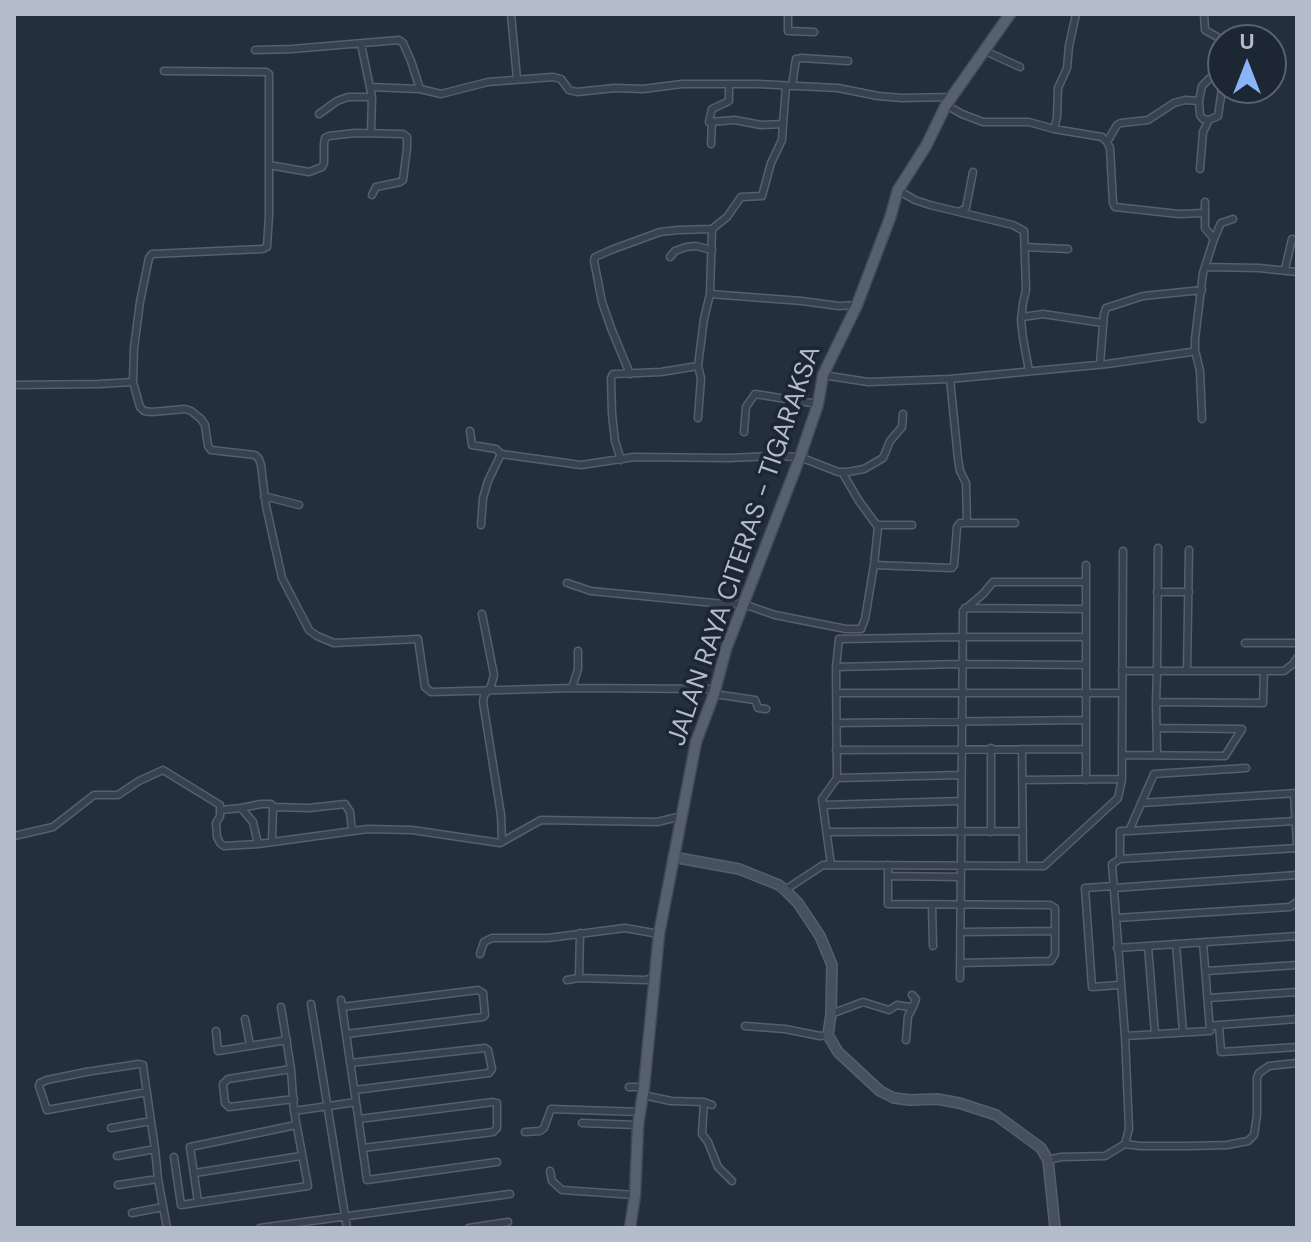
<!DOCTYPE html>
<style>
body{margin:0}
#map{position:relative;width:1311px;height:1242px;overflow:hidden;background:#242f3e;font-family:"DM Sans",sans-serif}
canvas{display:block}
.frame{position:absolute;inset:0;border:16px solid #b4bcc9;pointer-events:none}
.north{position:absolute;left:1207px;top:24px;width:80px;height:80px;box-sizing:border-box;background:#1d2633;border:2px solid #59626f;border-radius:50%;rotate:0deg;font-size:22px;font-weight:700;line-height:32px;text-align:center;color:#b4bcc9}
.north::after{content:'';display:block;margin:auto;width:28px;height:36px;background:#8ab4f8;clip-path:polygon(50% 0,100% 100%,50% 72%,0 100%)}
</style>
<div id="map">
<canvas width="1311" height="1242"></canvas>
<div class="frame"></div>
<div class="north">U</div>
</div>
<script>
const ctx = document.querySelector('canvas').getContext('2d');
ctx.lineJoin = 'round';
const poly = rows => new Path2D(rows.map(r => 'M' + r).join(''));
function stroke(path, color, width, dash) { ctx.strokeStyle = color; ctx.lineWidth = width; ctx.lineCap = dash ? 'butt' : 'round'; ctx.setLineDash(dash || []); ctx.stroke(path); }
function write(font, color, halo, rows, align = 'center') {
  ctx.font = font + ' "DM Sans",sans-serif'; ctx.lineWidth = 7; ctx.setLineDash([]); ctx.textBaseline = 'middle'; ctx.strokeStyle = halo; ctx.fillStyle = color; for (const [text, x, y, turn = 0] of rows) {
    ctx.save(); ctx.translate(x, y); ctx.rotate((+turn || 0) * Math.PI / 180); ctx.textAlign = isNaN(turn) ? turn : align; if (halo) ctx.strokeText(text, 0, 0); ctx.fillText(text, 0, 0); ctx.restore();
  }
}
const street = poly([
 [511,14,517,79],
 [788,14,788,31,814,32],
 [1204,14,1205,30,1219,38,1223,47],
 [361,44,372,97,371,133],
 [255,50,292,49,399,40,403,43,411,61,420,89],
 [983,50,1020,67],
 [164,71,266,72,269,74,269,215,267,247,262,249,152,254,149,258,140,302,134,348,133,382,140,407,144,411,152,412,185,409,191,411,201,419,205,425,208,446,211,450,255,455,259,459,261,465,266,506,282,578,309,630,317,636,334,643,418,639,425,687,431,692,572,688,714,689],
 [729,84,729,101,712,109,709,122,735,120,761,125,783,124,786,86],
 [792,86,796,59,802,58,848,61],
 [370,87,420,89,441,94,488,82,553,77,561,79,569,90,577,92,615,88,643,89,682,84,758,84,838,88,878,96,902,98,952,97],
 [946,105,962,114,983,122,1029,122,1054,129,1102,137,1107,142,1110,148,1113,203,1115,207,1179,214,1205,213],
 [319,114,337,101,348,97,372,97],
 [1209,120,1203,119,1200,115,1199,101,1202,86,1210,78,1223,77],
 [1054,129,1057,117,1058,88,1067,68,1069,46,1076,14],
 [1107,142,1117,125,1121,123,1148,120,1174,103,1185,100,1199,101],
 [711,144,712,122],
 [269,165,309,172,322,167,324,163,324,144,325,138,329,136,355,133,403,134,407,137,407,148,403,180,400,182,376,187,372,195],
 [1200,169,1203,132,1209,120,1218,116,1223,83],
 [898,190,915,200,930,205,1013,225,1024,231,1026,290,1023,303,1021,320,1023,338,1029,371],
 [959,212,966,208,973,172],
 [1214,239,1221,223,1233,219],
 [1025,247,1068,249],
 [670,257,675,251,686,247,696,246,712,250],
 [1205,267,1259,268,1297,272],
 [1285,269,1292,239],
 [710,294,802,301,839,306,857,305],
 [1022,317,1043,314,1103,323],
 [1100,364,1104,314,1106,308,1143,296,1202,290],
 [630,374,611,328,602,302,594,261,595,257,611,250,660,232,678,230,712,229],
 [823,375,868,382,950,379,1107,364,1191,352,1195,350],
 [950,379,958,459,960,471,966,483,967,523],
 [14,385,99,384,133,382],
 [698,418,701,378,698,366,704,319,710,294,712,229,727,217,741,197,762,196,771,163,782,140,783,124],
 [1202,419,1200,371,1195,350,1195,339,1203,273,1214,239,1205,228,1205,202],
 [470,431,472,445,496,449,501,454],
 [744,432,746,407,755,394,818,404],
 [621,460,615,441,612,414,611,378,613,374,661,372,698,366],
 [264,496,299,505],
 [481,525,483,498,488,481,501,454,581,465,634,457,729,458,774,456,800,457,838,472,848,472,864,469,883,458,890,441,902,427,903,414],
 [877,525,912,525],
 [874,565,952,568,954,565,957,527,960,523,1015,523],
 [1086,565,1086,780],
 [567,583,591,591,714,603,743,604,775,615,846,629,861,629,865,619,874,565,878,527,859,501,842,472],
 [1157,592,1189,592],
 [965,608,1086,609],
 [482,614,494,675,491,686,484,696,483,702,501,815,502,842],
 [1245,643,1297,643],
 [836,667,961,664,1086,665],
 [1122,671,1157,671,1158,548],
 [1187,671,1189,550],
 [1264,671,1284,671,1293,664,1297,658],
 [572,688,578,669,578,651],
 [837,693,1121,693],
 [714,694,755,700,758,708,766,709],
 [1156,702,1263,703,1264,671,1157,671,1156,702,1157,755],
 [836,723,1085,720],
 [1022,749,1023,866],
 [836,750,1085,749],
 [1122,755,1123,551],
 [837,778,836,667,839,639,961,637,1086,637],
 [1122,779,1122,755,1225,756,1242,729,1157,728],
 [1294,794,1297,845],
 [1141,803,1297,793],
 [824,805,961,801],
 [273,807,309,808,345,804,350,812,352,831],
 [241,808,261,804,271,804,273,807,272,841],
 [221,810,241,808,253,822,258,844],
 [1129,831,1295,821],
 [828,832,1023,831],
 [991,832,991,748],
 [14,836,53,827,94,795,118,795,139,781,163,770,220,805,220,816,216,823,217,837,220,843,224,846,258,844,368,829,412,830,500,843,541,820,657,822,682,816],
 [1120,859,1120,831,1129,831,1154,774,1246,768],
 [831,865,822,799,837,778,961,775],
 [888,865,888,904,1050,905,1055,908,1055,954,1051,961,960,963],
 [888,876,961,877],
 [1113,886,1085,888,1092,987,1119,985],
 [1113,888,1297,875],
 [785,890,823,865,1044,866,1118,798,1122,779,1023,780],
 [932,905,933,946],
 [1116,918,1290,907,1297,902],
 [960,932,1055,931],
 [1176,944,1183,1032],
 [1148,946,1155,1034],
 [1117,948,1297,936],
 [480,954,484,942,492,938,548,938,625,928,659,934],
 [1206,971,1297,965],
 [579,978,580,933],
 [960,978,963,611,983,594,993,582,1086,582],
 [567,980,579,978,645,980,655,978],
 [1208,998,1297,992],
 [311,1004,347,1228],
 [342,1007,478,990,483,993,485,1015,483,1017,346,1034],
 [912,1009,916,999,912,995],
 [831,1014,863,1002,889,1010,897,1005,909,1007,912,1009,908,1016,906,1040],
 [245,1019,250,1045],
 [1219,1025,1297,1019],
 [745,1026,785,1029,820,1036,828,1035],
 [1210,1026,1219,1025,1221,1052,1297,1047],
 [216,1031,218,1051,287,1040],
 [1125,1036,1210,1031,1203,942],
 [350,1063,485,1048,488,1050,492,1069,489,1073,355,1090],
 [291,1069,228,1079,223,1084,225,1103,229,1107,294,1099],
 [629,1087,644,1087],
 [147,1092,47,1110,39,1086,40,1083,47,1080,86,1072,139,1064,143,1065,144,1073,155,1149,158,1179,167,1228],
 [643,1095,671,1101,704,1102,712,1105],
 [356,1102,367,1180,497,1162],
 [704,1102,702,1134,708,1142,718,1167,732,1181],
 [294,1111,356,1102,341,1000],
 [359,1119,493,1102,497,1103,497,1128,493,1132,363,1148],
 [582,1123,638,1125],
 [111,1128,151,1121],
 [525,1132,540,1131,544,1128,551,1109,640,1112],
 [1125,1144,1140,1146,1189,1146,1227,1145,1248,1141,1254,1135,1257,1115,1257,1078,1259,1073,1269,1066,1297,1063],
 [117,1156,155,1149],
 [174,1157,181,1205,308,1186,294,1111,291,1069,281,1007],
 [1048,1160,1061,1157,1105,1156,1125,1144,1129,1129,1125,1036,1112,864,1120,859,1297,848],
 [550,1171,552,1181,562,1190,635,1195],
 [195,1173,301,1156],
 [118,1185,158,1179],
 [198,1202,190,1147,296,1125],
 [132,1213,163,1207],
 [260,1228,510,1194],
 [469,1228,508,1222]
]);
const secondary = poly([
 [673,857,739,869,779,885,785,890,798,903,820,936,832,965,831,1014,828,1035,838,1052,880,1091,894,1098,910,1100,937,1099,959,1103,996,1115,1041,1148,1048,1160,1055,1228]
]);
const primary = poly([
 [630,1228,635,1195,638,1125,644,1087,659,934,696,742,714,694,726,649,800,457,818,404,823,375,857,305,890,218,898,190,926,146,946,105,1010,14]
]);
const streetNames = [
 ["JALAN RAYA CITERAS - TIGARAKSA",745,546,-71]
];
stroke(street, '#565f6c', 9);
stroke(secondary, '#565f6c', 12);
stroke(primary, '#414a57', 13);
stroke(street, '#38414e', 6);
stroke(secondary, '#465061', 9);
stroke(primary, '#56606e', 10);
write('26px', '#b4bcc9', '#1d2633', streetNames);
</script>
